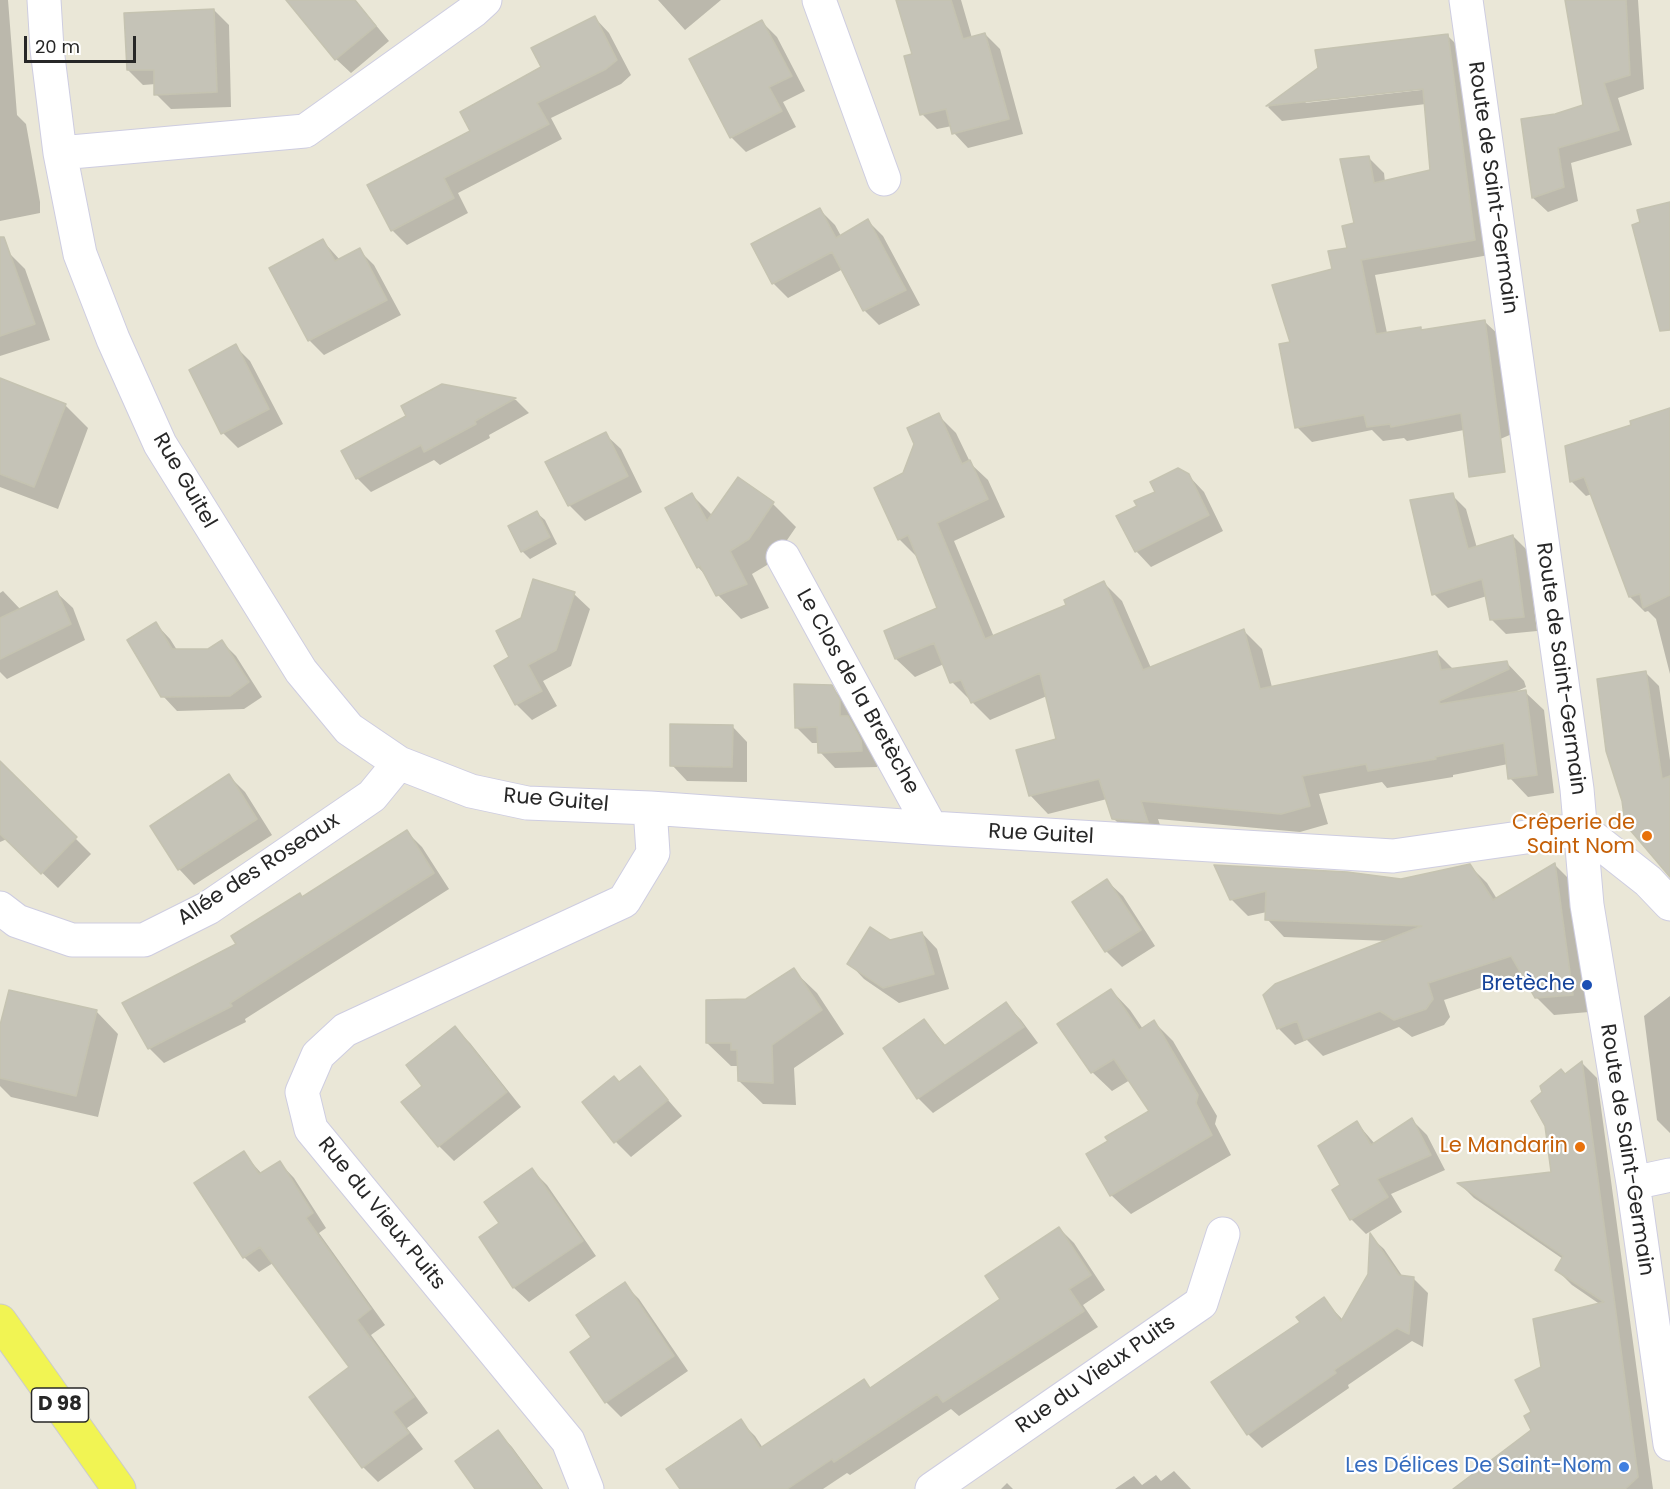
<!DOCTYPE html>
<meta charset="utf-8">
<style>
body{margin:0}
#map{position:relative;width:1670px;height:1489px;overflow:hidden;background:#eae7d7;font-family:Poppins,sans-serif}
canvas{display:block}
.scale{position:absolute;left:24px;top:36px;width:112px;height:27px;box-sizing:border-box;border:3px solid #272727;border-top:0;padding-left:8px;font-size:18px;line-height:21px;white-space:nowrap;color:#272727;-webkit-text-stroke:4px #fff;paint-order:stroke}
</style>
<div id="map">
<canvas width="1670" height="1489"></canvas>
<div class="scale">20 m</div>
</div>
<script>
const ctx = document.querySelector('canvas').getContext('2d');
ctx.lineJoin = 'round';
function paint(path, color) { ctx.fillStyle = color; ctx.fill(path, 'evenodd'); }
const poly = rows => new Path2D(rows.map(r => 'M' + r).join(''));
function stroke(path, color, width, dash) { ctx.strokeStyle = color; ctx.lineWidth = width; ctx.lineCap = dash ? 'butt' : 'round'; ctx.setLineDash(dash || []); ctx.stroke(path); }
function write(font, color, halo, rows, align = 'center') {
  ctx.font = font + ' Poppins,sans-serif'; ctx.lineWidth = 4.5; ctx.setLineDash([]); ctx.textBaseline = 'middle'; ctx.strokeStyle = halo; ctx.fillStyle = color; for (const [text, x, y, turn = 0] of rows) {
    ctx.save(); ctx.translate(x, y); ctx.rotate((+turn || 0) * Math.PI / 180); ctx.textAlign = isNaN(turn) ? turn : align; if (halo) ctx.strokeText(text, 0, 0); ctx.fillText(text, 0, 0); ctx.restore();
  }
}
const shadow = poly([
 [0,0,8,0,17,115,26,124,40,202,40,213,0,221],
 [297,0,355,0,389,41,351,73,336,59],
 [658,0,721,0,685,30],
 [898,0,961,0,972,38,985,34,1000,49,1023,134,968,148,954,133,952,126,937,129,922,114,914,55],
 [1568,0,1638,0,1644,89,1618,98,1632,145,1571,163,1578,201,1548,212,1533,198,1523,120,1555,115,1585,106],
 [214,10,229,25,231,107,171,109,156,94,156,84,143,85,128,70],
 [595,18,609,33,631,75,621,84,551,118,562,139,458,193,468,213,407,245,392,230,472,131],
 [762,22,777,37,805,91,783,102,796,127,746,152,731,137,691,60],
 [1447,35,1462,50,1489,255,1375,275,1387,333,1420,328,1423,331,1485,322,1500,336,1512,434,1479,448,1464,430,1407,441,1404,438,1383,441,1372,430,1312,442,1297,427,1292,343,1334,270,1348,249,1369,158,1384,173,1385,182,1432,171,1426,104,1282,121,1268,107,1319,69],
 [1430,86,1430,89,1305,103,1309,100],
 [820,210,835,225,841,236,868,221,883,236,920,305,879,325,864,310,843,269,788,298,773,283],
 [323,241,340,260,359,250,374,265,401,315,324,355,309,340],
 [9,253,25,269,50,340,0,356,0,257],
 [235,346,250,361,283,424,238,448,223,433],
 [0,380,65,405,88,428,58,509,0,487],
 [442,386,516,400,529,413,489,435,490,438,440,465,434,460,371,492,357,478,408,417],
 [1670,410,1670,674,1656,619,1648,611,1645,612,1630,597,1592,494,1586,496,1571,481,1633,426],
 [938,415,956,433,971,464,988,480,1005,517,954,541,994,637,1068,606,1104,583,1122,601,1151,668,1244,631,1262,649,1272,687,1436,652,1454,670,1506,662,1524,681,1526,687,1515,692,1525,692,1544,710,1554,793,1528,797,1510,778,1508,764,1453,775,1453,777,1387,788,1382,782,1319,794,1328,824,1300,832,1158,819,1165,840,1132,837,1113,818,1107,799,1048,814,1030,795,1058,740,1047,696,990,720,952,682,944,664,915,677,896,659,886,632,939,608,918,558,899,539,876,489,904,474],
 [605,434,621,449,642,492,585,521,569,505],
 [1188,475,1204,492,1223,531,1151,567,1136,551,1139,507],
 [738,479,773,504,796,527,772,562,752,574,769,608,741,619,718,595,708,578,698,567,692,495,713,516],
 [1452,495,1466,509,1477,548,1513,536,1527,550,1537,631,1506,634,1492,620,1487,596,1448,608,1434,594],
 [537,513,545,520,557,544,530,559,522,551],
 [3,591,21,610,57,593,73,608,85,640,7,679,0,672,0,593],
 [574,594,590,609,571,666,543,681,557,706,532,720,516,704,512,658],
 [156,624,170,639,177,650,209,651,222,642,236,656,262,697,244,709,177,711,163,696],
 [1646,673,1659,686,1670,760,1670,874],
 [831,687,847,703,855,717,855,725,864,734,877,757,877,767,835,768,820,752,819,743,812,743,796,727],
 [732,726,747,742,747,782,687,781,672,765],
 [10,773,91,854,58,888,7,839,0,842,0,783],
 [229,776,245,792,272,835,194,885,179,869],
 [407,832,422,847,449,889,245,1019,246,1022,164,1063,149,1048,238,945,303,899],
 [1555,865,1572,882,1589,1012,1554,1015,1537,998,1523,974,1444,1000,1450,1017,1444,1025,1412,1037,1399,1027,1323,1056,1307,1040,1295,1045,1278,1028,1389,941,1284,937,1267,919,1267,912,1248,916,1231,899,1216,867,1402,881,1470,866,1487,883,1497,899],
 [1107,881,1123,896,1155,946,1122,967,1106,951,1074,902],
 [922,933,937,949,949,989,899,1003,864,979,849,963,890,942],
 [793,970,817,993,844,1034,794,1068,796,1105,763,1104,739,1081,739,1066,731,1066,707,1043,746,1000],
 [1111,990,1130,1010,1143,1029,1154,1022,1173,1041,1217,1116,1215,1124,1231,1155,1131,1214,1111,1195,1151,1112,1130,1080,1112,1091,1092,1072],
 [1670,996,1670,1133,1657,1120,1644,1016],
 [1006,1004,1021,1020,1038,1043,933,1113,918,1098,924,1021,946,1046],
 [96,1011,118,1034,98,1117,11,1097,0,1086,0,1031],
 [455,1028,470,1043,521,1107,454,1161,439,1146,403,1102,424,1086],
 [1582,1063,1597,1078,1653,1489,1456,1489,1533,1430,1533,1413,1543,1367,1601,1305,1572,1285,1557,1270,1563,1259,1474,1198,1460,1184,1552,1174],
 [640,1068,682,1116,631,1157,616,1142,584,1102,620,1084],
 [1412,1120,1427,1135,1445,1170,1391,1194,1402,1212,1366,1234,1351,1219,1342,1186,1357,1123,1375,1144],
 [243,1153,262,1174,280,1163,294,1178,326,1228,319,1233,385,1325,371,1335,428,1413,407,1428,423,1449,378,1482,363,1467,351,1367,273,1263,259,1272,244,1257,197,1183],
 [532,1170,547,1185,596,1256,529,1302,514,1288,481,1237,501,1223],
 [1059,1228,1074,1243,1105,1290,1083,1305,1098,1327,959,1416,951,1409,850,1475,847,1473,823,1489,682,1489,740,1421,755,1436,763,1448,863,1381,871,1389,1002,1299],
 [1371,1237,1384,1249,1403,1277,1414,1279,1428,1293,1423,1347,1412,1341,1348,1385,1349,1388,1262,1448,1248,1434,1302,1323,1323,1299,1343,1320,1369,1274],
 [624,1284,639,1299,688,1371,621,1417,606,1402,593,1338],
 [498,1432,512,1447,543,1489,477,1489],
 [1174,1471,1191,1489,1115,1489,1134,1476,1142,1485,1156,1475,1161,1481],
 [1007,1483,1013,1489,1001,1489]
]);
const building = poly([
 [286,0,355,0,376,26,335,60,286,0],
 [896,0,951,0,963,39,985,33,1009,119,952,134,946,109,920,115,904,56,912,54,896,0],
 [1565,0,1626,0,1630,75,1604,83,1619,130,1558,148,1564,187,1532,198,1521,119,1555,114,1583,105,1565,0],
 [214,9,217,92,154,95,154,70,127,70,124,13,214,9],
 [595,16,617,60,606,69,537,103,549,124,444,178,454,198,391,231,367,185,470,131,460,112,541,67,531,48,595,16],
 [762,20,792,76,769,87,782,111,730,138,689,59,762,20],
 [1448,34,1475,240,1361,260,1376,334,1421,327,1421,330,1485,320,1505,472,1469,477,1461,413,1391,427,1390,424,1367,427,1364,415,1295,428,1279,344,1290,342,1272,285,1332,269,1328,251,1347,248,1342,226,1354,223,1340,159,1369,156,1374,183,1430,170,1423,89,1266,106,1318,68,1315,50,1448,34],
 [1670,202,1670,330,1660,331,1632,225,1640,222,1637,210,1670,202],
 [820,208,836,238,868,219,906,290,863,311,832,252,772,284,751,244,820,208],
 [0,237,4,237,35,324,0,336,0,237],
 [323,239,335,261,360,248,387,300,308,341,269,268,323,239],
 [236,344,269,409,221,434,189,370,236,344],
 [0,378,66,404,34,487,0,474,0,378],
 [442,384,516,398,475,421,476,424,424,452,421,445,356,479,341,451,406,416,401,406,442,384],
 [1670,408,1670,595,1643,608,1640,594,1629,597,1584,477,1570,482,1565,446,1631,425,1630,421,1670,408],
 [939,413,962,464,970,460,988,499,937,523,985,639,1066,605,1064,600,1104,581,1143,670,1244,629,1260,689,1437,651,1441,670,1507,661,1509,669,1439,701,1440,704,1526,690,1537,775,1508,779,1504,743,1435,757,1436,759,1368,771,1366,764,1302,776,1310,806,1281,814,1141,801,1148,822,1112,819,1099,779,1029,796,1016,750,1056,739,1040,673,971,703,961,680,950,683,934,643,895,659,884,631,937,608,908,535,898,540,874,488,903,473,914,444,907,428,939,413],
 [606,432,628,476,568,506,545,462,606,432],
 [1178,468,1189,474,1209,515,1135,552,1116,516,1137,506,1134,501,1155,492,1150,482,1178,468],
 [738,477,774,502,749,539,730,551,747,584,716,596,700,566,697,568,665,508,692,493,707,521,738,477],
 [1453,493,1468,549,1513,535,1524,617,1490,620,1482,579,1432,595,1410,500,1453,493],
 [537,511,550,537,521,552,508,526,537,511],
 [533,579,575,592,556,650,528,665,542,691,515,705,494,666,509,657,496,631,521,618,533,579],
 [57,591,71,624,0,659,0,618,57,591],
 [156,622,172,649,208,649,222,640,249,682,230,696,161,697,127,640,156,622],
 [1646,671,1662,779,1670,776,1670,877,1625,824,1622,801,1606,751,1597,679,1646,671],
 [794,684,832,685,840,700,840,716,848,716,861,740,862,751,818,753,817,727,795,728,794,684],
 [670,724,733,725,732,767,670,766,670,724],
 [0,761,77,837,41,874,0,834,0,761],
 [229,774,257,819,178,870,150,826,229,774],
 [407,830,434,873,230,1003,232,1006,148,1049,122,1003,236,944,231,936,300,893,302,897,407,830],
 [1555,863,1573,995,1535,998,1511,956,1428,983,1433,999,1426,1009,1394,1020,1380,1011,1304,1040,1297,1021,1277,1029,1263,995,1275,984,1422,926,1265,920,1266,891,1230,900,1214,865,1347,872,1401,879,1470,864,1493,900,1555,863],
 [1107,879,1141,930,1105,952,1072,902,1107,879],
 [870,927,890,940,922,932,934,974,883,988,847,964,870,927],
 [794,968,822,1010,772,1045,773,1083,738,1081,737,1050,731,1050,731,1043,706,1043,706,1000,746,999,794,968],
 [1111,989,1139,1030,1154,1020,1198,1095,1196,1103,1212,1135,1110,1196,1086,1154,1108,1141,1105,1137,1149,1111,1114,1059,1091,1073,1057,1024,1111,989],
 [9,990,97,1010,76,1096,0,1078,0,1025,9,990],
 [1006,1002,1024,1027,917,1099,883,1048,924,1019,944,1046,1006,1002],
 [455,1026,507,1092,438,1147,401,1102,422,1086,406,1065,455,1026],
 [1582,1061,1638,1477,1625,1489,1453,1489,1531,1430,1524,1416,1531,1412,1515,1380,1541,1367,1533,1319,1604,1302,1555,1270,1563,1256,1457,1183,1551,1172,1545,1126,1531,1101,1542,1092,1540,1086,1561,1069,1565,1074,1582,1061],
 [640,1066,668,1100,614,1143,582,1102,614,1076,619,1082,640,1066],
 [1412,1118,1431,1155,1377,1179,1388,1197,1350,1220,1332,1190,1340,1185,1318,1146,1357,1121,1371,1145,1412,1118],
 [244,1151,259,1174,280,1161,313,1213,306,1218,371,1309,357,1320,414,1397,393,1412,409,1433,362,1468,309,1397,349,1367,260,1247,243,1258,194,1183,244,1151],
 [532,1168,583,1241,513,1288,479,1237,499,1223,484,1202,532,1168],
 [1059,1227,1091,1275,1069,1289,1084,1311,943,1402,937,1394,834,1462,832,1459,787,1489,680,1489,666,1469,741,1419,760,1448,864,1379,870,1388,1000,1299,985,1276,1059,1227],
 [1370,1233,1399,1275,1414,1277,1409,1334,1397,1328,1334,1370,1336,1373,1247,1435,1211,1382,1300,1322,1296,1317,1324,1297,1341,1321,1368,1274,1370,1233],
 [625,1282,674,1356,605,1403,570,1352,591,1337,576,1315,625,1282],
 [498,1430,514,1452,541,1489,475,1489,455,1461,498,1430]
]);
const minor = poly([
 [44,0,47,49,60,153,80,254,113,339,160,444,301,671,349,729,399,763,471,791,527,803,650,808,931,828,1393,856,1582,829,1648,881,1670,904],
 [819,0,884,179],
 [1466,0,1577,789,1587,905,1633,1183,1670,1444],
 [60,153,305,131,473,11,485,0],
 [783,557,931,828],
 [0,908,17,921,72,940,144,940,208,908,372,796,399,763],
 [1633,1183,1670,1175],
 [587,1489,568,1441,311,1129,302,1092,318,1055,345,1030,624,901,653,853,650,808],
 [932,1489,1201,1303,1223,1234]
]);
const major = poly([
 [0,1321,119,1489]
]);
const markers = [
 [1647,836,6,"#e8710a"],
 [1587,985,6,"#1a4fb4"],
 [1580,1147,6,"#e8710a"],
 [1624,1467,6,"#3f7fe0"]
];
const shields = [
 [60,1405,57]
];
const shieldNames = [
 ["D 98",60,1405]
];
const streetNames = [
 ["Route de Saint-Germain",1492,188,82],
 ["Rue Guitel",184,481,60],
 ["Route de Saint-Germain",1560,669,82],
 ["Le Clos de la Bretèche",857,692,61],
 ["Rue Guitel",556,801,5],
 ["Rue Guitel",1041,835,3],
 ["Allée des Roseaux",259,870,-33],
 ["Route de Saint-Germain",1626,1150,81],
 ["Rue du Vieux Puits",381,1214,51],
 ["Rue du Vieux Puits",1096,1375,-35]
];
const foodNames = [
 ["Crêperie de",1635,824],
 ["Saint Nom",1635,848],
 ["Le Mandarin",1568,1147]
];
const transitNames = [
 ["Bretèche",1575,985]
];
const shopNames = [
 ["Les Délices De Saint-Nom",1612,1467]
];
paint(shadow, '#0003');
paint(building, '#c5c3b7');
stroke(building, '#c5c3b1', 1.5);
stroke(minor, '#cecde1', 35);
stroke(major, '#cbcbcb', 35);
stroke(minor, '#fff', 33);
stroke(major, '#f1f453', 33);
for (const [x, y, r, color] of markers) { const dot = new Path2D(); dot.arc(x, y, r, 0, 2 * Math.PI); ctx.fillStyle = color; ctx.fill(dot); stroke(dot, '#fff', 2); }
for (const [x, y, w] of shields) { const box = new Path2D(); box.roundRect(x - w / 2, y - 17, w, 34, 4.5); ctx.fillStyle = '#fff'; ctx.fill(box); stroke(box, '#272727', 1.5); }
write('bold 20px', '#272727', null, shieldNames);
write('21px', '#272727', '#fff', streetNames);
write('21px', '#c56008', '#fff', foodNames, 'right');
write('21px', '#164399', '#fff', transitNames, 'right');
write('21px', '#366cbe', '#fff', shopNames, 'right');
</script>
